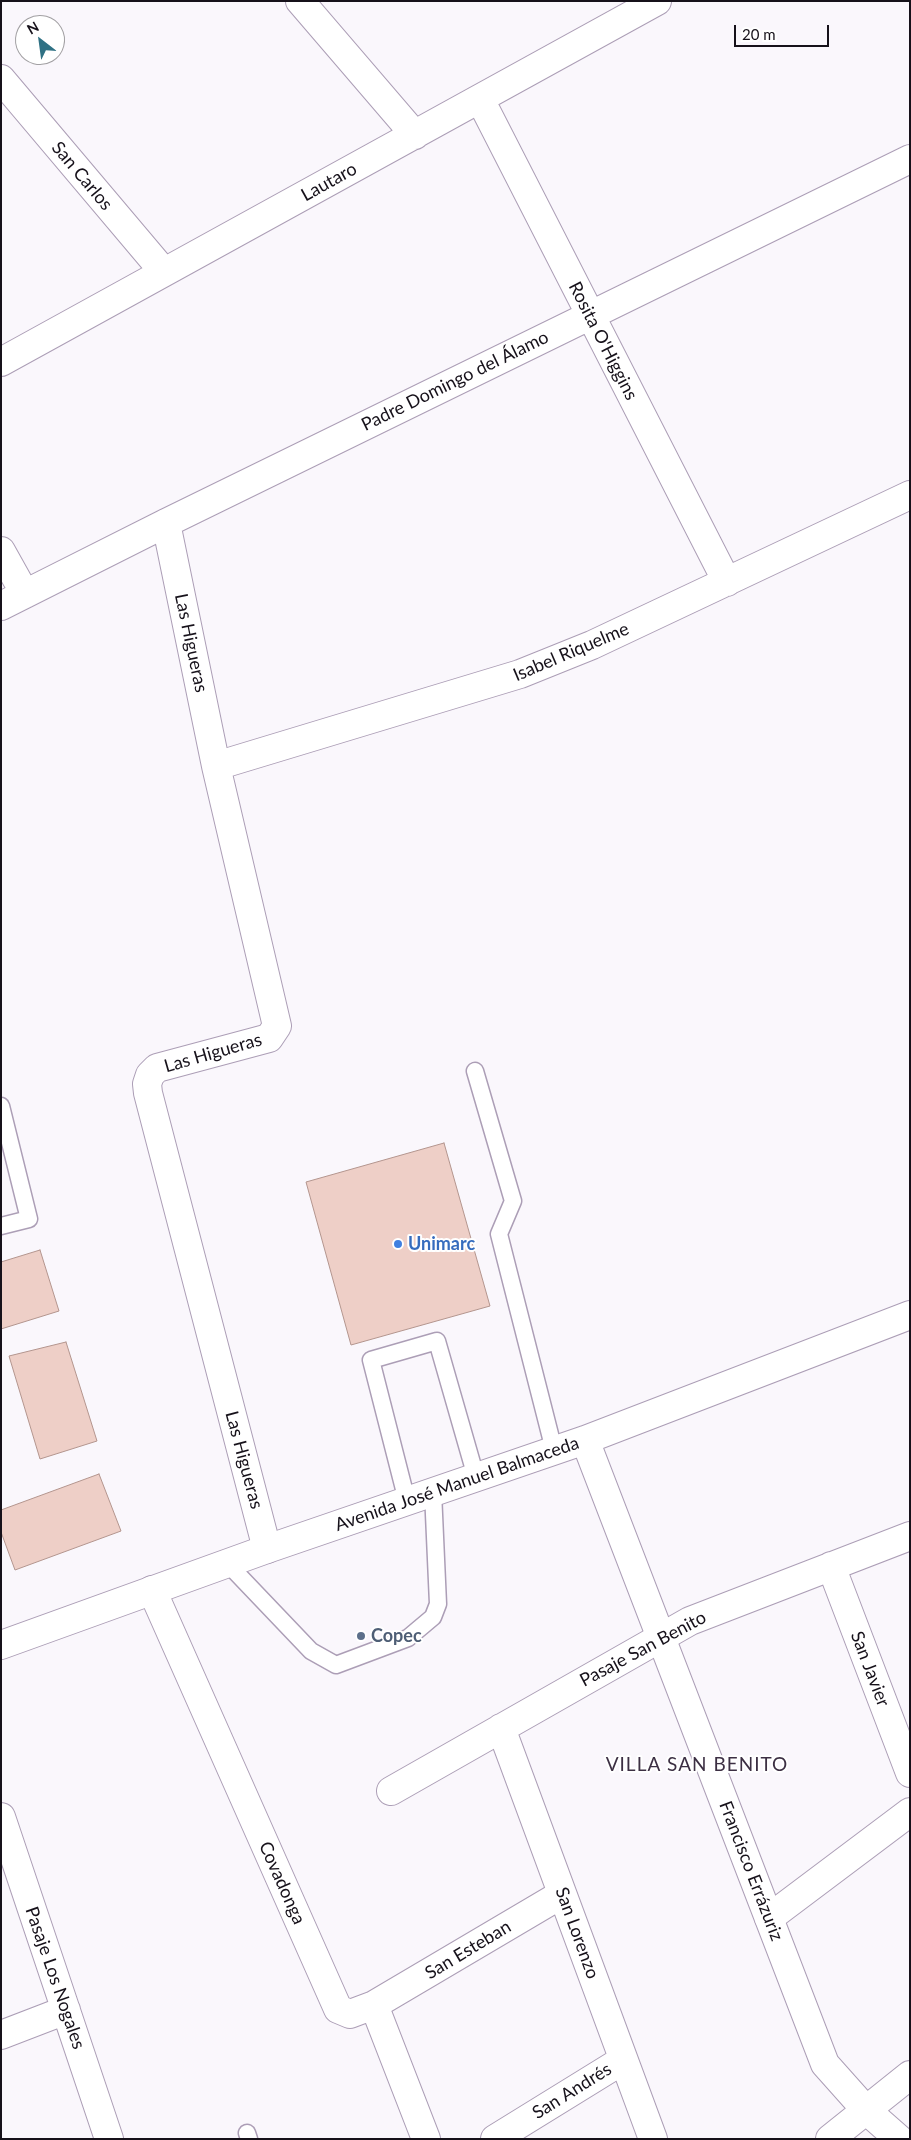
<!DOCTYPE html>
<meta charset="utf-8">
<style>
body{margin:0}
#map{position:relative;width:911px;height:2140px;overflow:hidden;background:#faf7fc;font-family:Lato,sans-serif}
canvas{display:block}
.frame{position:absolute;inset:0;border:2px solid #16111a;pointer-events:none}
.north{position:absolute;left:15px;top:15px;width:50px;height:50px;box-sizing:border-box;background:#fff;border:1px solid #a2a0a3;border-radius:50%;rotate:330deg;font-size:14px;font-weight:700;line-height:20px;text-align:center;color:#16111a}
.north::after{content:'';display:block;margin:auto;width:18px;height:22px;background:#2f7184;clip-path:polygon(50% 0,100% 100%,50% 72%,0 100%)}
.scale{position:absolute;left:734px;top:25px;width:95px;height:22px;box-sizing:border-box;border:2px solid #16111a;border-top:0;padding-left:6px;font-size:15px;line-height:18px;white-space:nowrap;color:#16111a;-webkit-text-stroke:4px #fff;paint-order:stroke}
</style>
<div id="map">
<canvas width="911" height="2140"></canvas>
<div class="frame"></div>
<div class="north">N</div>
<div class="scale">20 m</div>
</div>
<script>
const ctx = document.querySelector('canvas').getContext('2d');
ctx.lineJoin = 'round';
function paint(path, color) { ctx.fillStyle = color; ctx.fill(path, 'evenodd'); }
const poly = rows => new Path2D(rows.map(r => 'M' + r).join(''));
function stroke(path, color, width, dash) { ctx.strokeStyle = color; ctx.lineWidth = width; ctx.lineCap = dash ? 'butt' : 'round'; ctx.setLineDash(dash || []); ctx.stroke(path); }
function write(font, color, halo, rows, align = 'center') {
  ctx.font = font + ' Lato,sans-serif'; ctx.lineWidth = 4; ctx.setLineDash([]); ctx.textBaseline = 'middle'; ctx.strokeStyle = halo; ctx.fillStyle = color; for (const [text, x, y, turn = 0] of rows) {
    ctx.save(); ctx.translate(x, y); ctx.rotate((+turn || 0) * Math.PI / 180); ctx.textAlign = isNaN(turn) ? turn : align; if (halo) ctx.strokeText(text, 0, 0); ctx.fillText(text, 0, 0); ctx.restore();
  }
}
const building = poly([
 [444,1143,490,1306,351,1345,306,1182,444,1143],
 [40,1250,59,1311,1,1329,1,1262,40,1250],
 [66,1342,97,1441,40,1459,9,1356,66,1342],
 [99,1474,121,1531,15,1570,1,1532,1,1510,99,1474]
]);
const lane = poly([
 [475,1071,513,1201,499,1234,554,1450],
 [1,1106,29,1219,1,1226],
 [407,1501,371,1360,437,1341,476,1477],
 [228,1564,311,1651,336,1665,408,1638,433,1617,438,1604,433,1492],
 [247,2133,249,2139]
]);
const street = poly([
 [300,1,415,135],
 [1,79,164,272],
 [480,99,727,582],
 [1,362,657,1],
 [166,523,216,766,277,1026,269,1038,157,1068,150,1075,147,1084,148,1093,267,1549],
 [1,551,25,594],
 [1,606,166,523,910,159],
 [216,766,520,674,592,645,910,495],
 [831,1566,910,1773],
 [152,1590,338,2009,350,2014,374,2005,562,1894],
 [501,1728,653,2139],
 [391,1791,690,1621,910,1536],
 [1,1817,109,2139],
 [769,1918,910,1812],
 [374,2005,426,2139],
 [1,2035,66,2010],
 [495,2139,623,2060]
]);
const secondary = poly([
 [585,1440,825,2064,866,2110,899,2139],
 [1,1645,267,1549,585,1440,910,1315],
 [830,2139,910,2075]
]);
const markers = [
 [398,1244,5,"#3f7fe0"],
 [361,1636,5,"#5c6f8a"]
];
const streetNames = [
 ["San Carlos",82,176,50],
 ["Lautaro",329,182,-29],
 ["Rosita O'Higgins",603,341,63],
 ["Padre Domingo del Álamo",455,381,-26],
 ["Las Higueras",191,643,78],
 ["Isabel Riquelme",571,652,-23],
 ["Las Higueras",213,1053,-16],
 ["Las Higueras",244,1460,75],
 ["Avenida José Manuel Balmaceda",457,1484,-19],
 ["Pasaje San Benito",643,1649,-28],
 ["San Javier",870,1669,69],
 ["Francisco Errázuriz",751,1871,69],
 ["Covadonga",282,1883,66],
 ["San Lorenzo",577,1933,70],
 ["San Esteban",468,1950,-31],
 ["Pasaje Los Nogales",55,1978,71],
 ["San Andrés",572,2091,-32]
];
const shopNames = [
 ["Unimarc",408,1244]
];
const serviceNames = [
 ["Copec",371,1636]
];
const neighbourhoodNames = [
 ["VILLA SAN BENITO",697,1765]
];
paint(building, '#eecfc7');
stroke(building, '#b3958e', 1);
stroke(lane, '#ac9eb6', 19);
stroke(street, '#ac9eb6', 30);
stroke(secondary, '#ac9eb6', 30);
stroke(lane, '#fff', 16);
stroke(street, '#fff', 28);
stroke(secondary, '#fff', 28);
for (const [x, y, r, color] of markers) { const dot = new Path2D(); dot.arc(x, y, r, 0, 2 * Math.PI); ctx.fillStyle = color; ctx.fill(dot); stroke(dot, '#fff', 2); }
write('18px', '#16111a', '#fff', streetNames);
write('bold 18px', '#366cbe', '#fff', shopNames, 'left');
write('bold 18px', '#4e5e75', '#fff', serviceNames, 'left');
ctx.letterSpacing = '1px';
write('19px', '#3c2f43', '#fff', neighbourhoodNames);
ctx.letterSpacing = '0px';
</script>
